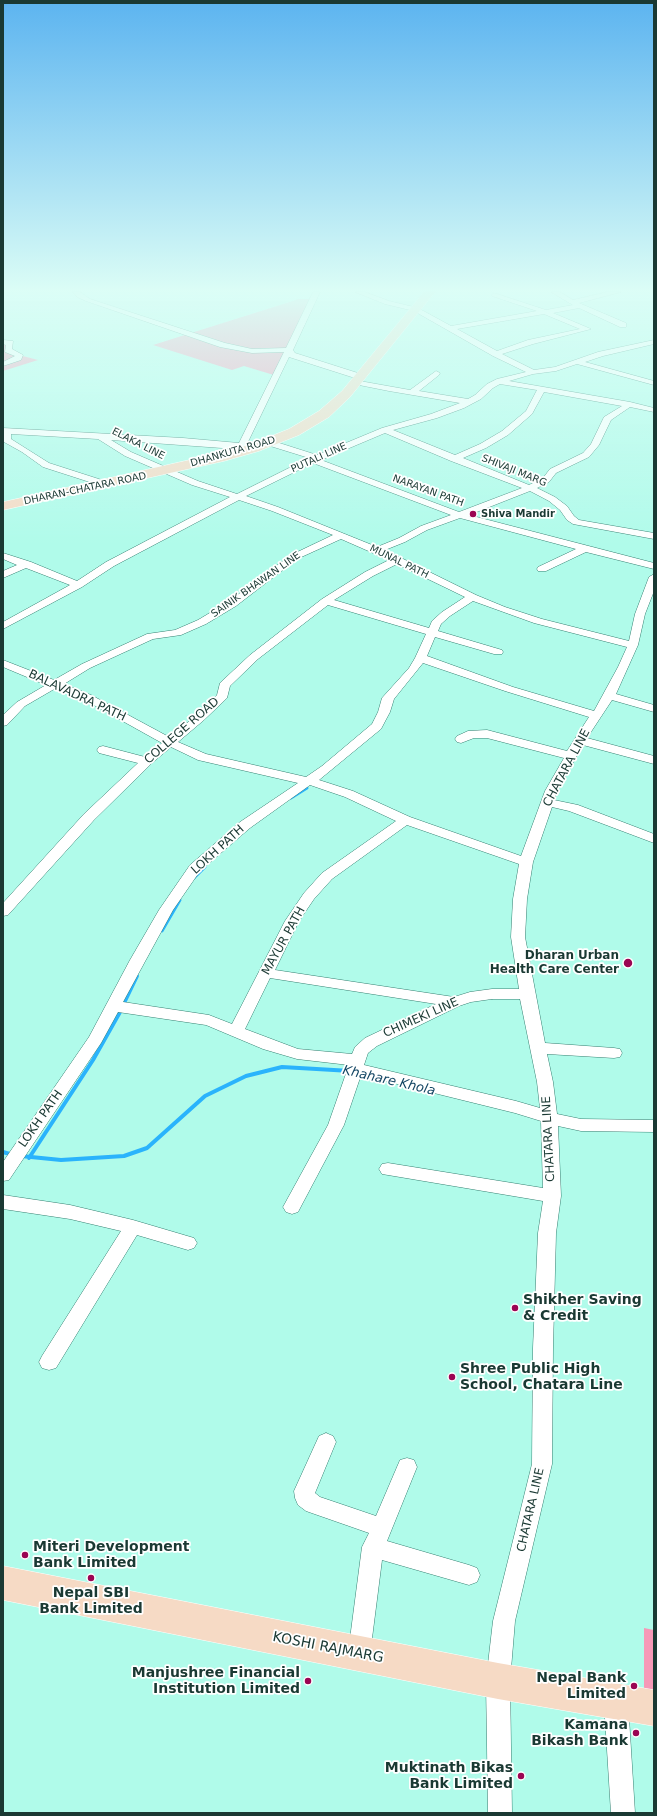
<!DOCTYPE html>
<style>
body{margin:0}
#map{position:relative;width:657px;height:1816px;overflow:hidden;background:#b0fbea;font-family:"DejaVu Sans",sans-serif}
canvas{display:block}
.frame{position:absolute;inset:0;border:4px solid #1a3933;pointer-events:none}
</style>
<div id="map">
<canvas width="657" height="1816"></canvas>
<div class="frame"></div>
</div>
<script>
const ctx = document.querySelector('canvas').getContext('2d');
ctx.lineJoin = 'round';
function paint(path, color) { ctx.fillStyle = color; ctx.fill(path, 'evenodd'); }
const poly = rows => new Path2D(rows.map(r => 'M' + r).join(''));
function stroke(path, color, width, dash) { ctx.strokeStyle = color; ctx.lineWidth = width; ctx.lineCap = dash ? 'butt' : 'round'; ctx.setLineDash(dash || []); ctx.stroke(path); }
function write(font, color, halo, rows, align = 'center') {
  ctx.font = font + ' "DejaVu Sans",sans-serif'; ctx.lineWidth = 3.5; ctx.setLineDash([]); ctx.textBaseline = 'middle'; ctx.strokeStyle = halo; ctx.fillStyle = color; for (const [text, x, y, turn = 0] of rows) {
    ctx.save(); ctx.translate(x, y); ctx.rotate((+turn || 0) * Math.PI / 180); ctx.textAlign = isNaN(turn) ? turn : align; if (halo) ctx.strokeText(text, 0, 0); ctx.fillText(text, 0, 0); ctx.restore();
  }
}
const green = poly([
 [299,299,313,299,277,376,244,366,232,370,153,345],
 [3,342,5,342,8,350,19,355,38,360,3,371],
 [644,1628,654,1630,654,1697,644,1695]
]);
const streamFar1 = poly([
 [291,798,307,788],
 [194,878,205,867],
 [162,931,180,900]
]);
const stream = poly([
 [125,1001,137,976],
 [3,1152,13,1155],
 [21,1156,61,1160,124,1156,147,1148,205,1096,246,1076,282,1067,351,1071],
 [29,1158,93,1060,120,1012]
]);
const minor = poly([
 [73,292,80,292,90,299,225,343,252,349,286,348,313,292,320,292,293,350,295,353,364,375,364,379,358,379,289,357,247,444,254,447,250,450,111,440,131,452,198,481,237,494,309,458,267,445,267,441,273,441,317,455,382,428,431,414,460,403,389,391,354,384,354,380,410,390,436,371,440,373,439,375,419,391,468,399,475,395,487,384,497,379,526,372,493,356,414,311,385,304,355,292,365,292,389,301,418,308,451,326,537,311,492,296,491,295,494,293,546,310,573,305,551,292,560,292,573,300,607,292,621,292,579,303,626,323,626,327,620,327,579,308,553,313,591,329,533,344,502,354,534,370,555,367,598,352,654,340,654,344,603,356,585,362,654,381,654,385,577,364,556,371,533,374,509,381,630,402,654,408,654,412,630,407,611,420,599,445,589,457,556,473,549,482,537,488,555,497,567,506,574,516,579,520,654,533,654,539,573,524,567,520,560,510,549,501,530,491,469,515,654,563,654,569,586,552,546,571,538,571,537,569,538,567,576,549,460,518,427,530,405,542,385,550,476,595,505,607,542,619,629,641,635,614,649,577,654,574,654,591,645,614,638,645,616,694,654,705,654,712,612,700,587,738,654,756,654,764,583,745,557,791,554,800,578,805,654,834,654,843,569,811,552,807,533,862,527,899,525,937,545,1043,614,1048,620,1049,622,1053,620,1057,614,1058,547,1054,553,1082,557,1114,581,1119,654,1120,654,1132,581,1131,558,1126,561,1196,556,1233,553,1348,552,1464,515,1621,510,1681,512,1813,488,1813,486,1681,493,1621,532,1464,533,1348,538,1233,543,1201,388,1175,382,1174,379,1169,382,1164,388,1163,543,1188,541,1121,515,1113,361,1075,344,1125,298,1212,292,1214,286,1212,283,1207,328,1125,349,1065,297,1059,263,1049,206,1025,118,1012,101,1043,9,1180,3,1181,3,1162,89,1037,130,960,159,910,190,865,240,822,298,783,198,760,171,747,152,763,94,820,8,915,3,916,3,903,84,814,138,763,99,753,97,750,99,747,103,746,145,757,162,743,83,699,56,688,25,706,7,725,3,726,3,715,17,702,46,685,3,667,3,660,54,680,82,664,147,634,175,630,198,620,228,602,291,555,333,535,272,511,239,500,114,566,82,587,3,629,3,622,70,585,26,568,3,578,3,571,17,565,3,559,3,553,31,562,77,581,106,562,230,497,192,485,125,456,98,439,11,434,11,439,49,463,108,482,110,484,105,487,102,486,43,467,22,452,4,442,3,428,183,438,239,443,284,352,252,353,220,347,86,301,77,297,73,292],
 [544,314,580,329,528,340,497,351,457,329,544,314],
 [500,384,537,390,526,411,502,431,480,444,455,455,393,430,437,418,464,408,481,399,493,388,500,384],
 [544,392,622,406,604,417,591,444,583,453,550,469,543,478,529,485,463,458,486,448,508,435,532,414,544,392],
 [385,433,451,461,522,488,459,512,321,460,385,433],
 [313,463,451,515,421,526,399,538,377,547,278,507,246,496,313,463],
 [341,539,389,560,365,572,322,599,250,655,220,683,217,695,196,716,169,737,91,695,64,684,90,668,153,639,181,635,206,624,236,606,297,559,341,539],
 [397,564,465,597,442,612,432,621,429,628,334,600,373,576,397,564],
 [473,601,534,623,627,647,618,667,594,711,513,687,427,656,435,637,494,654,502,654,503,652,502,650,438,631,441,624,450,616,473,601],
 [328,605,426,634,415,658,409,668,382,698,378,712,372,724,322,766,306,777,206,754,178,742,204,720,227,698,230,686,258,659,328,605],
 [423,663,505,691,589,717,567,751,487,730,468,731,457,736,455,739,457,742,461,743,474,738,487,738,564,758,545,791,521,856,410,817,353,791,319,780,381,729,390,712,394,699,423,663],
 [310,785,345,797,396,821,322,873,304,893,285,921,232,1024,209,1015,123,1002,173,910,200,871,250,828,310,785],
 [407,825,519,864,513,899,511,937,519,989,492,989,470,992,454,997,275,970,299,921,314,899,332,879,407,825],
 [270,978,436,1004,365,1038,355,1047,352,1054,298,1049,245,1029,270,978],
 [492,999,520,999,537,1082,540,1108,516,1101,364,1065,368,1053,377,1046,459,1006,471,1002,492,999],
 [3,340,13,341,12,349,23,355,21,360,3,366,3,362,15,356,5,352,6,345,3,344,3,340],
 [3,1195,70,1205,133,1220,194,1238,197,1243,194,1248,188,1250,137,1235,56,1368,49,1370,42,1368,39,1362,42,1356,121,1231,70,1219,3,1209,3,1195],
 [326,1433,333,1436,336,1442,315,1493,320,1497,376,1516,400,1460,407,1458,414,1460,417,1467,387,1541,469,1565,477,1568,480,1575,477,1582,469,1585,382,1560,370,1654,367,1662,359,1665,351,1662,348,1654,362,1547,369,1533,306,1511,298,1505,295,1498,294,1491,319,1436,326,1433],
 [616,1690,624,1694,628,1702,635,1813,611,1813,604,1702,608,1694,616,1690]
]);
const primary = poly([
 [424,292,435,292,350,397,329,417,299,435,259,451,224,461,3,510,3,502,216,454,249,445,289,429,319,411,342,391,424,292],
 [3,1566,498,1663,654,1690,654,1726,498,1699,3,1600,3,1566]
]);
const markers = [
 [473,514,4,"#9b0553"],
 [628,963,5,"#9b0553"],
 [515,1308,4,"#9b0553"],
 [452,1377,4,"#9b0553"],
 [25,1555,4,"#9b0553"],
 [91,1578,4,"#9b0553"],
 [308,1681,4,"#9b0553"],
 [634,1686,4,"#9b0553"],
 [636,1733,4,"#9b0553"],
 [521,1776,4,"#9b0553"]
];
const farStreetnames = [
 ["ELAKA LINE",138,444,27],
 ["DHANKUTA ROAD",233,452,-16],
 ["PUTALI LINE",319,458,-24],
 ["SHIVAJI MARG",514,471,22],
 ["DHARAN-CHATARA ROAD",85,489,-12],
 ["NARAYAN PATH",428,491,20],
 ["MUNAL PATH",399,562,26],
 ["SAINIK BHAWAN LINE",256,585,-35]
];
const farPoinames = [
 ["Shiva Mandir",481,514]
];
const streetNames = [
 ["BALAVADRA PATH",77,696,25],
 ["COLLEGE ROAD",182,731,-41],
 ["CHATARA LINE",567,768,-62],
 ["LOKH PATH",218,850,-42],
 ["MAYUR PATH",284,941,-61],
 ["CHIMEKI LINE",421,1018,-24],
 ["LOKH PATH",41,1119,-55],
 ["CHATARA LINE",549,1139,-93],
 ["CHATARA LINE",531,1510,-77]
];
const poiNames = [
 ["Dharan Urban",619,956],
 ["Health Care Center",619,970]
];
const waterNames = [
 ["Khahare Khola",389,1081,13]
];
const nearPoinames = [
 ["Shikher Saving",523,1300,"left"],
 ["& Credit",523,1316,"left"],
 ["Shree Public High",460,1369,"left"],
 ["School, Chatara Line",460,1385,"left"],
 ["Miteri Development",33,1547,"left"],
 ["Bank Limited",33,1563,"left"],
 ["Nepal SBI",91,1593,"center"],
 ["Bank Limited",91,1609,"center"],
 ["Manjushree Financial",300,1673],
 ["Institution Limited",300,1689],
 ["Nepal Bank",626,1678],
 ["Limited",626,1694],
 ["Kamana",628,1725],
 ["Bikash Bank",628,1741],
 ["Muktinath Bikas",513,1768],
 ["Bank Limited",513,1784]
];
const nearStreetnames = [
 ["KOSHI RAJMARG",328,1648,11]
];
paint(green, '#f599b7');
stroke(streamFar1, '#2ab3fc', 3);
stroke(stream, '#2ab3fc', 4);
stroke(minor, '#368072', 1);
stroke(primary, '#fff', 1);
paint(minor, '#fff');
paint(primary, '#f6dac5');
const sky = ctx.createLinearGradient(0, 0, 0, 547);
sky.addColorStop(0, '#5cb4f0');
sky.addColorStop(0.53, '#dbfdf6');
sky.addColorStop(1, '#dbfdf600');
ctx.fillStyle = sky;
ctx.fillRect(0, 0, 657, 547);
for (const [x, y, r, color] of markers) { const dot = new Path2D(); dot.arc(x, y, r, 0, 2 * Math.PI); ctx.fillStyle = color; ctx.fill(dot); stroke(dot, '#fff', 1.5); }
write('10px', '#1a3933', '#fff', farStreetnames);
write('bold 10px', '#1a3933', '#fff', farPoinames, 'left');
write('12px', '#1a3933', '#fff', streetNames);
write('bold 12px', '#1a3933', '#fff', poiNames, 'right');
write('italic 13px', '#124563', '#fff', waterNames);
write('bold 14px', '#1a3933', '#fff', nearPoinames, 'right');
write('14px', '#1a3933', '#fff', nearStreetnames);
</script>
